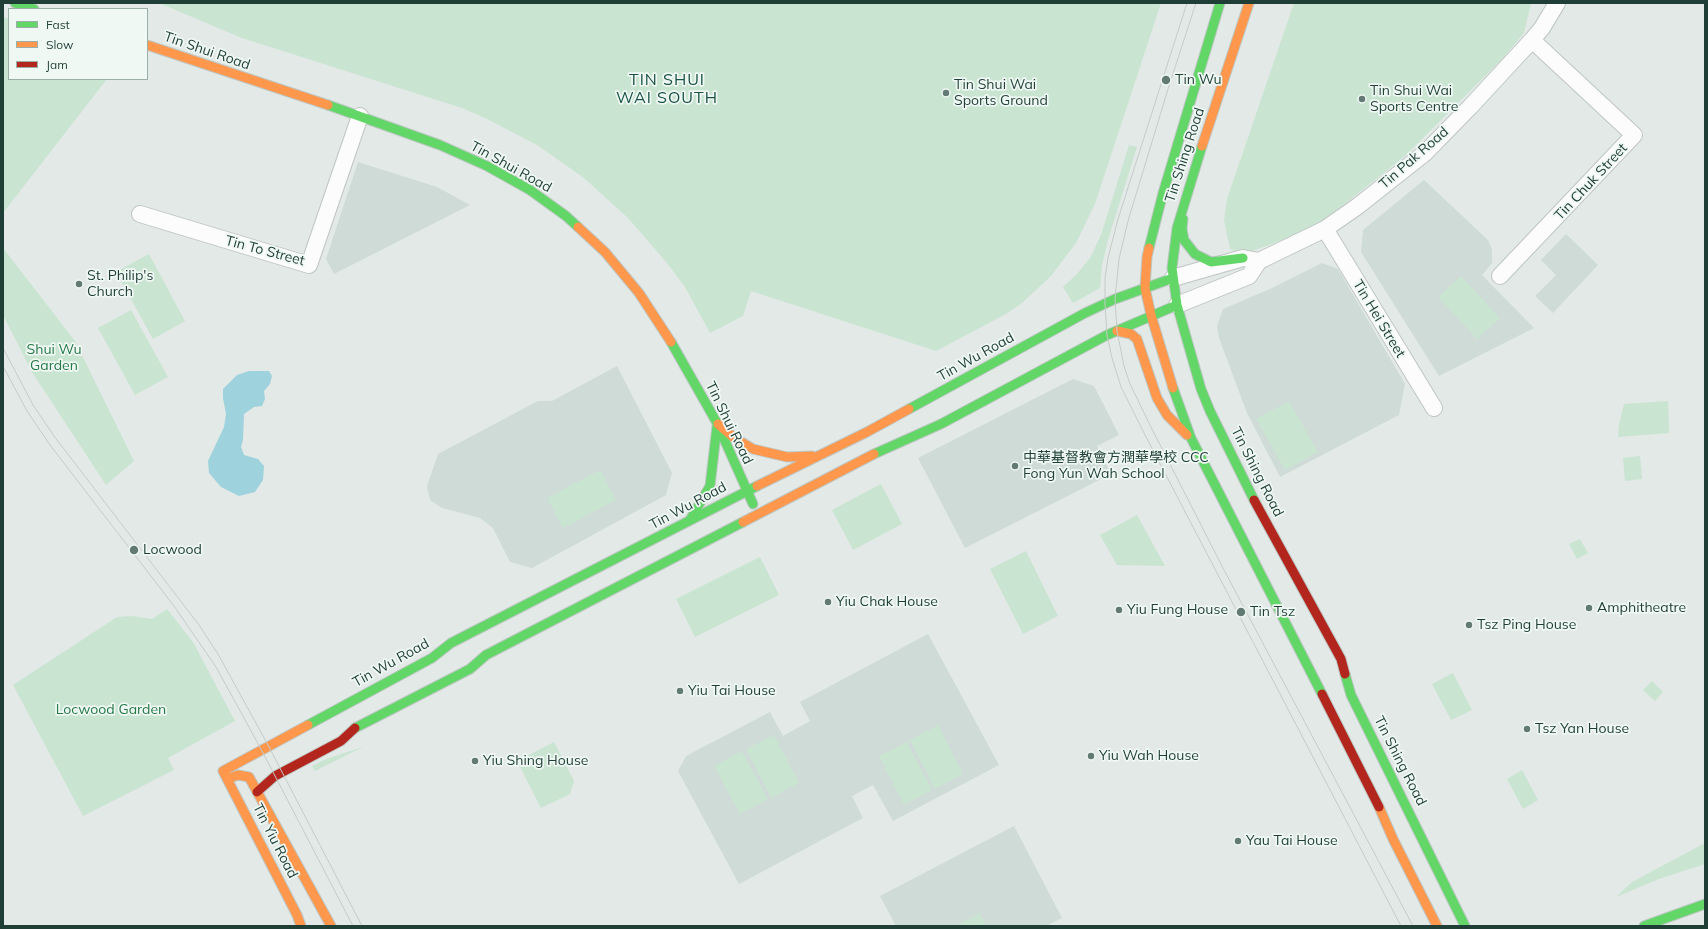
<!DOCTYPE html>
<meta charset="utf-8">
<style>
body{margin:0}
#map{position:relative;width:1708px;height:929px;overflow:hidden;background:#e2e9e6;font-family:Mulish,sans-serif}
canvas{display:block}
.frame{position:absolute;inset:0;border:4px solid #1e3e36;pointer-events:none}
.legend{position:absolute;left:8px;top:8px;width:140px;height:72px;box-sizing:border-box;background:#f0f8f4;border:1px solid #9caea8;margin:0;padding:5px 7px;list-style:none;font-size:12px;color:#1e3e36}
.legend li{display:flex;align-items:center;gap:8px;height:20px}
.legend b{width:20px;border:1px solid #9caea8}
</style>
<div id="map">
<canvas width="1708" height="929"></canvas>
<div class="frame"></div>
<ul class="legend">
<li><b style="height:5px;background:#63d668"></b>Fast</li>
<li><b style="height:5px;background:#ff974d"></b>Slow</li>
<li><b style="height:5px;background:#b3261e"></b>Jam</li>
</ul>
</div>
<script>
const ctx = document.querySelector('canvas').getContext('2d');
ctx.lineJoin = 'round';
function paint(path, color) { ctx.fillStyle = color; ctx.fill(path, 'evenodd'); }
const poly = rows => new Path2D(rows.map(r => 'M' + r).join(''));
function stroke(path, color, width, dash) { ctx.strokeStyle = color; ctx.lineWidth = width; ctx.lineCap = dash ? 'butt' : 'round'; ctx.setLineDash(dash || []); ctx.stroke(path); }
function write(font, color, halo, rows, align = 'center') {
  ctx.font = font + ' Mulish,"Noto Sans TC",sans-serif'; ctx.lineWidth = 3.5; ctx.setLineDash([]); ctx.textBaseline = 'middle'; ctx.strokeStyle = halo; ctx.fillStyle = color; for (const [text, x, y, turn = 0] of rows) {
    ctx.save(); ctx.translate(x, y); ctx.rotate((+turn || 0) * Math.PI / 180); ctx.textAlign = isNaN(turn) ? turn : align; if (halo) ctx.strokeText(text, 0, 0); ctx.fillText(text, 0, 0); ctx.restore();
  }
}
const built = poly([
 [358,162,437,187,470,205,334,274,326,259],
 [1424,180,1488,240,1492,250,1492,263,1482,275,1534,328,1439,376,1361,252,1363,230],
 [1566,234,1598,265,1553,313,1535,296,1556,275,1541,260],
 [1322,263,1338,269,1405,384,1399,415,1280,477,1247,413,1219,338,1217,326,1223,309,1272,288],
 [617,366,672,473,666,495,532,568,510,562,493,528,480,518,442,508,430,500,427,486,438,454,538,401,552,401],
 [1073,379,1094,386,1119,435,1097,446,1111,474,965,548,918,458],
 [928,634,999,765,893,821,873,785,852,796,863,818,739,884,678,771,686,756,770,712,783,736,810,721,800,702],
 [1014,826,1062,918,1046,926,896,926,880,896]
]);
const green = poly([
 [159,3,1161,3,1095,204,1076,243,1051,276,1022,303,1006,314,936,351,751,291,743,316,710,333,685,287,667,263,628,218,584,178,537,145,487,119,462,108,242,38],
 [1294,3,1531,3,1524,33,1502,59,1405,156,1342,206,1309,230,1244,254,1230,249,1224,220,1227,199],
 [3,17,9,19,9,79,107,79,3,213],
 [1129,145,1137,147,1108,240,1102,265,1100,288,1073,303,1063,287,1077,274,1090,258,1101,235],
 [3,248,75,341,134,461,106,485,32,372,3,315],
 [149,254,185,321,153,339,116,272],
 [1461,276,1500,318,1477,339,1438,297],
 [131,310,168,377,135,395,98,328],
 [1289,401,1318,452,1285,470,1256,419],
 [1668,401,1669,433,1618,437,1619,425,1624,404],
 [1640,456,1642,479,1625,481,1623,458],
 [600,470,616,500,563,528,547,498],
 [881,484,902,524,853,550,832,510],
 [1137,515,1165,566,1117,565,1100,535],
 [1580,539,1588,553,1577,559,1569,544],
 [1026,551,1058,616,1023,634,990,569],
 [760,557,779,595,695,637,676,599],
 [167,609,193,642,235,721,168,758,174,770,83,816,13,685,117,617,132,616,152,619],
 [1453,673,1472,710,1451,720,1432,684],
 [1652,681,1663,692,1655,701,1643,690],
 [938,725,963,774,935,789,910,740],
 [774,735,799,783,771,798,746,749],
 [554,742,574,781,570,794,541,808,517,761],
 [907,742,932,790,904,805,879,756],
 [363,747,315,771,312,766,326,759],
 [742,751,768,799,740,814,714,766],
 [1522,770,1538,800,1523,809,1507,779],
 [1705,843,1705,864,1659,879,1616,897,1632,882],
 [980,913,986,926,955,926]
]);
const water = poly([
 [249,371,269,371,272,376,270,384,264,391,265,399,262,406,254,407,244,414,243,440,241,447,244,455,258,459,264,466,263,480,255,492,239,496,221,487,209,473,208,461,224,427,226,414,223,398,223,389,237,375]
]);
const street = poly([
 [140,214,309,265,360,116],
 [1325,229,1434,408],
 [1500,276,1634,135,1532,40],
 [1173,278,1243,258,1259,261,1325,229,1358,206,1425,153,1470,107,1532,40,1542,28,1557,3],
 [1177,305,1249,276,1259,261]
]);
const fast = poly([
 [15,3,34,9],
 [328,105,440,145,487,166,530,190,566,216,578,227],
 [1202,146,1177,228,1172,268,1177,305,1201,389,1210,411,1254,500],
 [1183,219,1182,229,1184,240,1195,254,1211,262,1243,258],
 [1149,248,1163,193,1220,3],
 [671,342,717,423,753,504],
 [1173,388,1191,438,1322,694],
 [909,409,1085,313,1115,299,1173,278],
 [874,454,941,424,1107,335,1177,305],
 [690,520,710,486,717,426],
 [1345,674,1351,695,1465,926],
 [308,725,432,658,451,643,757,486],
 [355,728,470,669,486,655,743,522],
 [1644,926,1705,904]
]);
const slow = poly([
 [147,45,328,105],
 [1202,146,1249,3],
 [578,227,605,252,639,293,671,342],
 [1149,248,1147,257,1145,288,1151,315,1173,388],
 [1117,331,1131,334,1137,339,1157,398,1167,415,1187,435],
 [718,424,733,437,753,449,787,457,812,456],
 [757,486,867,432,909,409],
 [743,522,874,454],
 [227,779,238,775,249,777,331,926],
 [1379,807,1393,839,1437,926],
 [301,926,297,915,223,771,308,725]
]);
const jam = poly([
 [1254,500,1341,659,1345,674],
 [1322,694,1379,807],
 [257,792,275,776,341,741,355,728]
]);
const tram = poly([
 [1187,3,1118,219,1108,258,1105,278,1105,304,1107,335,1112,358,1121,387,1143,431,1401,926],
 [1196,3,1168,89,1128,221,1119,259,1115,299,1117,331,1124,366,1130,384,1151,427,1224,570,1413,926],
 [3,348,33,405,54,436,199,625,218,654,268,745,362,926],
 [3,366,27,411,50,445,174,606,216,667,261,749,353,926]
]);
const markers = [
 [1166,80,5,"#637a74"],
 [946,93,4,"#637a74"],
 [1362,99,4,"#637a74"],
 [79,284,4,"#637a74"],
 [1015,466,4,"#637a74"],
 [134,550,5,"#637a74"],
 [828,602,4,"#637a74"],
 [1589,608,4,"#637a74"],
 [1119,610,4,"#637a74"],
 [1241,612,5,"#637a74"],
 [1469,625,4,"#637a74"],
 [680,691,4,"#637a74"],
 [1527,729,4,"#637a74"],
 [1091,756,4,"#637a74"],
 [475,761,4,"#637a74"],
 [1238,841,4,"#637a74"]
];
const streetNames = [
 ["Tin Shui Road",207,51,19],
 ["Tin Shing Road",1185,155,-72],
 ["Tin Pak Road",1414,158,-41],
 ["Tin Shui Road",511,167,29],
 ["Tin Chuk Street",1591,182,-47],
 ["Tin To Street",265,251,15],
 ["Tin Hei Street",1379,319,59],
 ["Tin Wu Road",976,357,-29],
 ["Tin Shui Road",729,423,64],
 ["Tin Shing Road",1257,472,63],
 ["Tin Wu Road",688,506,-28],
 ["Tin Wu Road",391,663,-29],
 ["Tin Shing Road",1400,761,63],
 ["Tin Yiu Road",275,841,63]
];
const poiNames = [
 ["Tin Wu",1175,80],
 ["Tin Shui Wai",954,85],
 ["Sports Ground",954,101],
 ["Tin Shui Wai",1370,91],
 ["Sports Centre",1370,107],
 ["St. Philip's",87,276],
 ["Church",87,292],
 ["中華基督教會方潤華學校 CCC",1023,458],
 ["Fong Yun Wah School",1023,474],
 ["Locwood",143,550],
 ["Yiu Chak House",836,602],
 ["Amphitheatre",1597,608],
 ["Yiu Fung House",1127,610],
 ["Tin Tsz",1250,612],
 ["Tsz Ping House",1477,625],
 ["Yiu Tai House",688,691],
 ["Tsz Yan House",1535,729],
 ["Yiu Wah House",1099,756],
 ["Yiu Shing House",483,761],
 ["Yau Tai House",1246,841]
];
const parkNames = [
 ["Shui Wu",54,350],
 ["Garden",54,366],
 ["Locwood Garden",111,710]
];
const quarterNames = [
 ["TIN SHUI",667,80],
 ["WAI SOUTH",667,98]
];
paint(built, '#cfdbd6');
paint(green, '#cae4d2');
paint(water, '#9ed2dc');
stroke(street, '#bfc6c3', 18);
stroke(fast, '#bdc7c3', 11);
stroke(slow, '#bdc7c3', 11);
stroke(jam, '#bdc7c3', 11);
stroke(street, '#fbfcfb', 16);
stroke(fast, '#63d668', 9);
stroke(slow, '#ff974d', 9);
stroke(jam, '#b3261e', 9);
stroke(tram, '#c6cbca', 1);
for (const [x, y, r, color] of markers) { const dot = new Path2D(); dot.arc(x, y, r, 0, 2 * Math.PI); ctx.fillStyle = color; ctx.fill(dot); stroke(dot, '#f0f8f4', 1.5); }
write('14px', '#1e3e36', '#f0f8f4', streetNames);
write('14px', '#1e3e36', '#f0f8f4', poiNames, 'left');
write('14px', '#257947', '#f0f8f4', parkNames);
ctx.letterSpacing = '1px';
write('16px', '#195245', '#f0f8f4', quarterNames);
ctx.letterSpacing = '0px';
</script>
